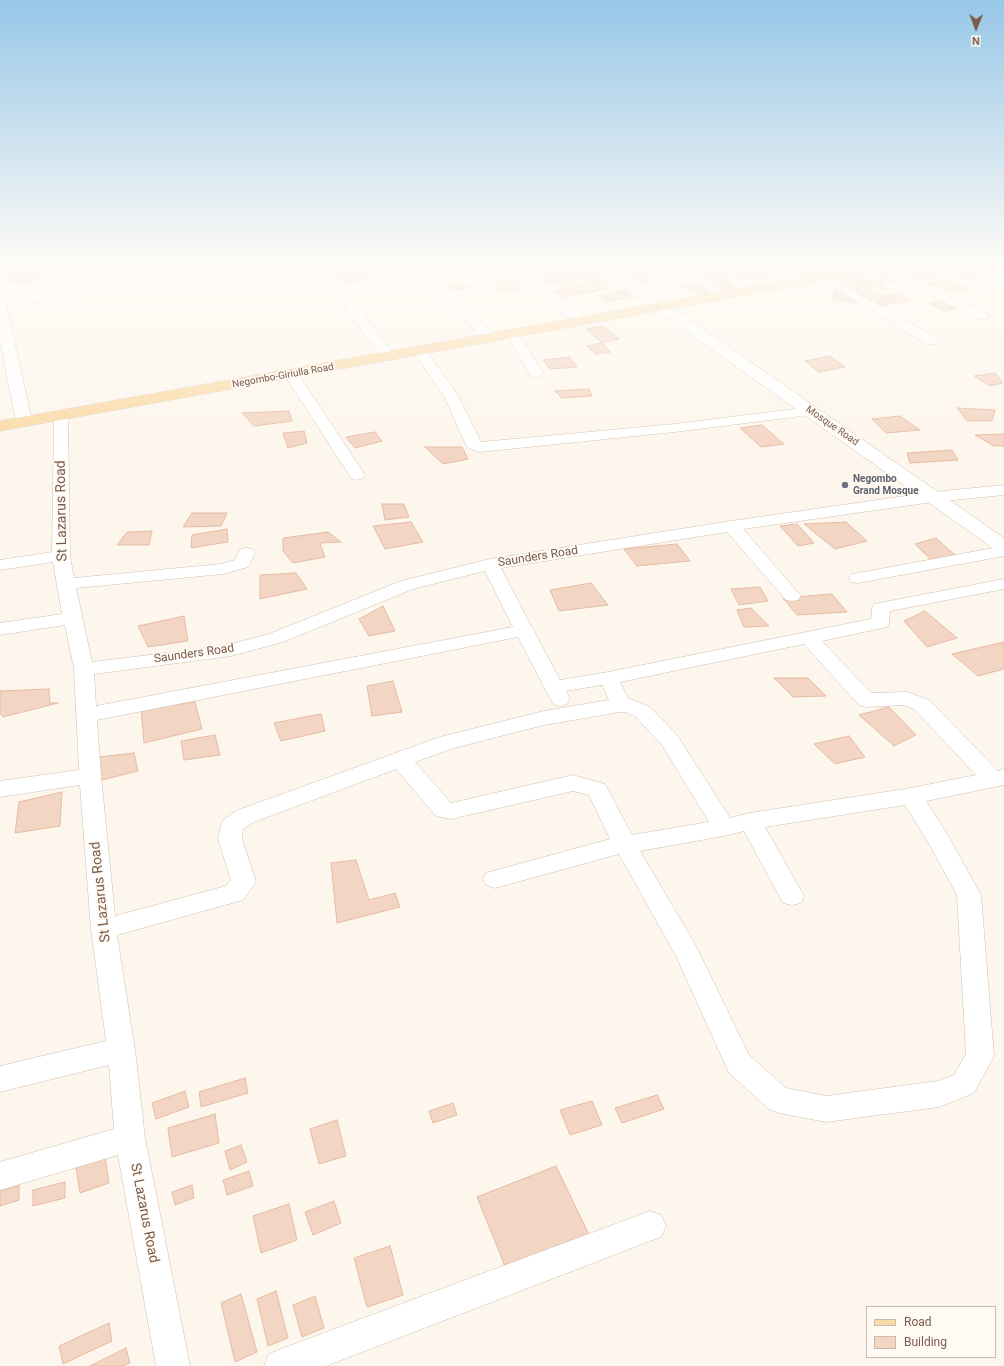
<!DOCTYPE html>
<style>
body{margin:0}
#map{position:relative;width:1004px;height:1366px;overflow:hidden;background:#fdf6ec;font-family:Roboto,sans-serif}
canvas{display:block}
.legend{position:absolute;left:866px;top:1306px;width:130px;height:52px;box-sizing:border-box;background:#fffaf3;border:1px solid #cabbb1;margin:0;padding:5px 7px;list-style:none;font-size:12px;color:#7a5c4d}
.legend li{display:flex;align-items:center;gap:8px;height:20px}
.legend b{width:20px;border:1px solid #cabbb1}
.north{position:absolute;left:956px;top:8px;width:40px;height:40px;-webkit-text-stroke:3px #fffaf3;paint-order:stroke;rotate:181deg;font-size:11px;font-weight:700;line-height:16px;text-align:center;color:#7a5c4d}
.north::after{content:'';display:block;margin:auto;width:14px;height:18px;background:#7a5c4d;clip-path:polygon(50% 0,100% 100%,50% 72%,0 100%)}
</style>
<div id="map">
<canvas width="1004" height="1366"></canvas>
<ul class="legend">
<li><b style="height:5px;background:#fbd9a5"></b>Road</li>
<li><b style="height:11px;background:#f3d5c3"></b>Building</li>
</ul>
<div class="north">N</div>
</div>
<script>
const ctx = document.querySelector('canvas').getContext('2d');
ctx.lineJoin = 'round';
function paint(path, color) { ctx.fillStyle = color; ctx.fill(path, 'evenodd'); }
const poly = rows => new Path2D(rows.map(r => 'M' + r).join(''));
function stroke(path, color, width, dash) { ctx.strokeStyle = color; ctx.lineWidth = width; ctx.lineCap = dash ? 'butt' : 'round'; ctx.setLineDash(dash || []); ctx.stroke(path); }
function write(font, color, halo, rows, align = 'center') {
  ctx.font = font + ' Roboto,sans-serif'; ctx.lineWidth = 3.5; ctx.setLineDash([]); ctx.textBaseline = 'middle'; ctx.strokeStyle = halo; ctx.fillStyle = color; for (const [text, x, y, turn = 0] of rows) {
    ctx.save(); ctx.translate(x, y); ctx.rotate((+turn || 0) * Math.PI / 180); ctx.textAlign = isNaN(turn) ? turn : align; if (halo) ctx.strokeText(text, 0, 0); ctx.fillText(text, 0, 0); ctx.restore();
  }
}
const building = poly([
 [354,264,356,267,336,269,334,265,354,264],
 [389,264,390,265,397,264,401,269,392,271,394,273,376,275,373,272,384,270,382,268,365,271,362,266,389,264],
 [559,264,579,264,581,265,552,270,547,267,560,265,559,264],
 [620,264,637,264,640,266,616,269,611,265,620,264],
 [685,264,702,264,706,267,692,269,685,264],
 [770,264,811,264,776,268,770,264],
 [815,264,836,264,822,267,815,264],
 [943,264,954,264,959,266,939,270,931,266,943,264],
 [979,264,997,264,1004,268,992,270,979,264],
 [582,266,597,275,545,284,538,279,551,277,544,273,582,266],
 [928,266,947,275,922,280,912,275,918,274,910,270,928,266],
 [359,268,363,273,336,276,332,271,359,268],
 [765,268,778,276,759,279,746,270,765,268],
 [955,269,961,271,966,270,974,273,968,275,977,279,971,280,948,270,955,269],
 [743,270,753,279,738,280,728,272,743,270],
 [34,273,39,277,30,283,9,281,1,278,14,274,34,273],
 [643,273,655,281,642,283,630,275,643,273],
 [719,273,733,283,717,285,703,275,719,273],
 [888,274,901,280,892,282,879,276,888,274],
 [364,275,368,280,344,283,340,277,364,275],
 [602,277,610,282,590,286,582,280,602,277],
 [850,277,874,290,856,293,832,280,850,277],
 [513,278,523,288,500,292,494,282,513,278],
 [862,278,865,280,873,278,884,284,879,285,885,288,880,289,875,286,869,287,856,279,862,278],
 [949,279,966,288,970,290,962,292,958,290,949,291,937,285,931,287,926,284,949,279],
 [576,280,585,286,566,289,558,284,576,280],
 [459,282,469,288,451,290,446,283,459,282],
 [693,282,710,292,698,295,681,285,693,282],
 [601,284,607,289,590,292,584,287,601,284],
 [733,284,738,287,724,290,719,286,733,284],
 [583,287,589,292,581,293,575,289,583,287],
 [573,289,580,294,563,297,556,291,573,289],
 [842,289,861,302,851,303,846,300,837,301,829,296,838,294,832,291,842,289],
 [626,290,635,297,605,302,597,295,626,290],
 [875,292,886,298,869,301,857,295,875,292],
 [898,294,911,301,897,303,884,296,898,294],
 [887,300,894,303,882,306,875,302,887,300],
 [942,301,957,308,945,311,930,304,942,301],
 [603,326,619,339,602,343,586,329,603,326],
 [602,343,611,352,595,354,587,346,602,343],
 [830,356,845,367,819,372,805,361,830,356],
 [569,357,577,367,550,369,543,360,569,357],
 [995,373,1003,383,990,386,974,376,995,373],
 [589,389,592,396,562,398,555,391,589,389],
 [957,408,995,410,992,421,967,421,957,408],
 [289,411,292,421,254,426,242,413,289,411],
 [900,416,920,430,886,433,872,419,900,416],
 [762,425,784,444,761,447,740,428,762,425],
 [304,431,307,443,288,448,283,433,304,431],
 [375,432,382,441,355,448,346,437,375,432],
 [1004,434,1004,446,994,446,975,435,1004,434],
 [425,447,462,447,468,459,443,464,425,447],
 [952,450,958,460,910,463,907,453,952,450],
 [382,504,404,504,409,517,385,520,382,504],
 [192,513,227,513,221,526,183,527,192,513],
 [411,522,423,542,385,549,373,526,411,522],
 [846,522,867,541,835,549,804,524,846,522],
 [797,524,814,543,798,546,780,526,797,524],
 [227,529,228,542,191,548,192,535,227,529],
 [152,531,149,545,117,545,127,532,152,531],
 [328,532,341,542,320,543,325,557,293,563,283,551,283,538,328,532],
 [936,538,955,555,931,560,915,544,936,538],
 [677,544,690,561,637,566,624,549,677,544],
 [296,573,307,589,260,599,260,575,296,573],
 [591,583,608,605,559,611,550,590,591,583],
 [760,587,768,601,739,605,731,589,760,587],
 [832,594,847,612,797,615,783,598,832,594],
 [383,606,395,631,369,636,359,619,383,606],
 [751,608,769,626,744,627,737,610,751,608],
 [925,611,957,638,927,647,904,621,925,611],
 [184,616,188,641,148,647,138,626,184,616],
 [1004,642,1004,669,978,676,952,654,1004,642],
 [774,678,808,678,826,696,793,697,774,678],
 [393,681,402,712,372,716,367,686,393,681],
 [49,689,50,703,58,703,3,717,0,713,0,691,49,689],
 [195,702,202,729,144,743,141,709,195,702],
 [889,707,916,735,894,746,859,715,889,707],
 [321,714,325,731,281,741,274,723,321,714],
 [215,735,220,755,184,760,181,741,215,735],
 [849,736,865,757,835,764,814,744,849,736],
 [134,753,138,771,98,781,99,757,134,753],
 [62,792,60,826,15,833,19,802,62,792],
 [356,860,369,900,395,893,400,907,337,923,331,863,356,860],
 [245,1078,248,1093,201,1107,199,1092,245,1078],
 [185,1091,189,1107,156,1119,152,1103,185,1091],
 [657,1095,664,1109,622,1123,615,1108,657,1095],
 [592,1101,602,1125,570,1135,560,1110,592,1101],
 [453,1103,457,1115,433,1123,429,1111,453,1103],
 [215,1114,219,1143,172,1157,168,1128,215,1114],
 [337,1120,346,1156,319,1164,310,1129,337,1120],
 [241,1145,247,1162,230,1170,225,1151,241,1145],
 [105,1157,109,1183,80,1193,76,1167,105,1157],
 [556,1166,592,1241,509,1276,477,1197,556,1166],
 [249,1171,253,1186,227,1195,223,1180,249,1171],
 [65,1182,65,1198,33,1206,33,1190,65,1182],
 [192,1185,194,1198,175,1205,172,1192,192,1185],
 [19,1186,19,1200,0,1206,0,1191,19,1186],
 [334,1201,341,1223,313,1235,305,1212,334,1201],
 [289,1204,297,1240,261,1253,253,1216,289,1204],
 [390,1246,403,1295,367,1307,354,1258,390,1246],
 [276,1291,288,1338,268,1346,257,1299,276,1291],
 [241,1294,257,1352,235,1362,221,1303,241,1294],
 [315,1296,324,1328,302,1337,293,1305,315,1296],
 [109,1323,112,1341,63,1364,59,1346,109,1323],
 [126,1348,130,1363,123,1366,90,1366,126,1348]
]);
const minor = poly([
 [277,264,306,264,300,267,0,307,0,299,277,264],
 [313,264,324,264,393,353,395,356,393,359,383,359,313,264],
 [418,264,422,265,456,294,493,334,494,337,493,340,483,340,448,300,414,269,412,267,414,265,418,264],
 [508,264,519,264,585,318,587,321,585,324,577,324,508,264],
 [754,264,767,264,796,283,794,285,790,286,786,285,754,264],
 [880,264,987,313,989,316,987,319,979,319,876,269,874,267,876,265,880,264],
 [958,264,972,264,1004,279,1004,286,960,266,958,264],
 [823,274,937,338,938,341,937,344,927,344,819,279,817,277,819,275,823,274],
 [512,329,516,330,518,333,543,373,541,376,536,377,531,376,529,373,506,333,508,330,512,329],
 [419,346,424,347,458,396,481,442,675,424,810,407,815,408,817,411,815,414,810,415,675,432,479,452,469,448,466,445,444,396,412,350,414,347,419,346],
 [291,370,296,371,365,475,363,478,357,480,351,478,349,475,284,374,286,371,291,370],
 [61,412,66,413,68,416,70,556,74,578,221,564,235,560,240,549,246,548,252,549,255,553,248,567,223,574,76,588,92,662,223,646,269,634,401,581,490,559,731,521,933,492,1004,485,1004,495,933,502,743,529,801,596,798,600,792,601,786,600,727,532,501,568,531,626,535,630,534,631,560,680,608,672,871,619,872,608,874,604,1004,579,1004,589,890,611,889,623,887,627,822,641,871,693,907,692,929,700,998,771,1004,769,1004,785,926,801,946,832,981,895,994,1056,974,1093,939,1107,826,1122,779,1113,769,1109,729,1073,676,956,619,854,495,888,486,885,483,879,486,873,610,839,589,795,573,791,451,819,436,816,396,769,254,822,243,829,242,839,256,882,243,900,117,935,135,1050,145,1138,190,1366,156,1366,118,1155,0,1190,0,1162,114,1129,109,1065,0,1092,0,1066,106,1041,91,929,80,785,0,797,0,781,79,770,74,669,65,625,0,635,0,623,62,614,53,562,0,570,0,560,52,552,54,416,56,413,61,412],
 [485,571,513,627,96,706,94,674,231,656,283,642,413,589,485,571],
 [518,637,553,704,560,706,567,704,570,699,566,691,602,685,609,700,544,711,440,737,238,810,224,819,221,825,218,839,231,880,226,886,115,916,101,776,97,720,518,637],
 [804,644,859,705,866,707,904,705,915,710,976,775,911,788,750,813,730,818,677,735,650,707,628,698,620,682,804,644],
 [621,712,625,712,636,717,662,745,709,822,632,835,605,784,573,775,451,803,415,762,454,748,544,725,621,712],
 [905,805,928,842,957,895,966,1054,954,1075,938,1081,826,1096,786,1088,749,1055,696,946,640,851,724,836,744,831,783,903,792,905,801,903,804,896,765,827,905,805],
 [1004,546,1004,556,858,583,852,582,849,578,852,574,858,573,1004,546],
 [650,1211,661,1215,666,1226,661,1237,650,1241,326,1366,264,1366,269,1354,281,1349,650,1211]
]);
const tertiary = poly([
 [591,264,605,264,666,303,1004,538,1004,553,997,551,591,264],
 [0,304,5,305,7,308,32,421,30,424,24,426,18,424,16,421,0,341,0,304]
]);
const primary = poly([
 [876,264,901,264,899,267,895,268,0,431,0,421,876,264]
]);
const markers = [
 [845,485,4,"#6b7280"]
];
const farStreetnames = [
 ["Negombo-Giriulla Road",283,376,-10],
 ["Mosque Road",832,426,35]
];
const farWorshipnames = [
 ["Negombo",853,479],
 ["Grand Mosque",853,491]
];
const streetNames = [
 ["Saunders Road",538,557,-9],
 ["Saunders Road",194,654,-8]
];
const nearStreetnames = [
 ["St Lazarus Road",62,511,-91],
 ["St Lazarus Road",101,892,-96],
 ["St Lazarus Road",144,1213,79]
];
paint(building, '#f3d5c3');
stroke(building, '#e6bba3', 1);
stroke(minor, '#d1beb0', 1);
stroke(tertiary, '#d1beb0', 1);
stroke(primary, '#dad1cd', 1);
paint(minor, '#fff');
paint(tertiary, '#fff');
paint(primary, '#fbd9a5');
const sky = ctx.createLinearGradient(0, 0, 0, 455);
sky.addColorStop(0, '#97c7e8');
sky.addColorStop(0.58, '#fefbf6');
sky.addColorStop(1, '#fefbf600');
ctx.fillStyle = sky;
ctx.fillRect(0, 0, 1004, 455);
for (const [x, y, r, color] of markers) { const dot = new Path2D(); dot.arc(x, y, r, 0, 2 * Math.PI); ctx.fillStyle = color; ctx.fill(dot); stroke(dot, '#fffaf3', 1.5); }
write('10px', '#7a5c4d', '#fffaf3', farStreetnames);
write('bold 10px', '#5b616d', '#fffaf3', farWorshipnames, 'left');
write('12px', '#7a5c4d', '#fffaf3', streetNames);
write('14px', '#7a5c4d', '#fffaf3', nearStreetnames);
</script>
